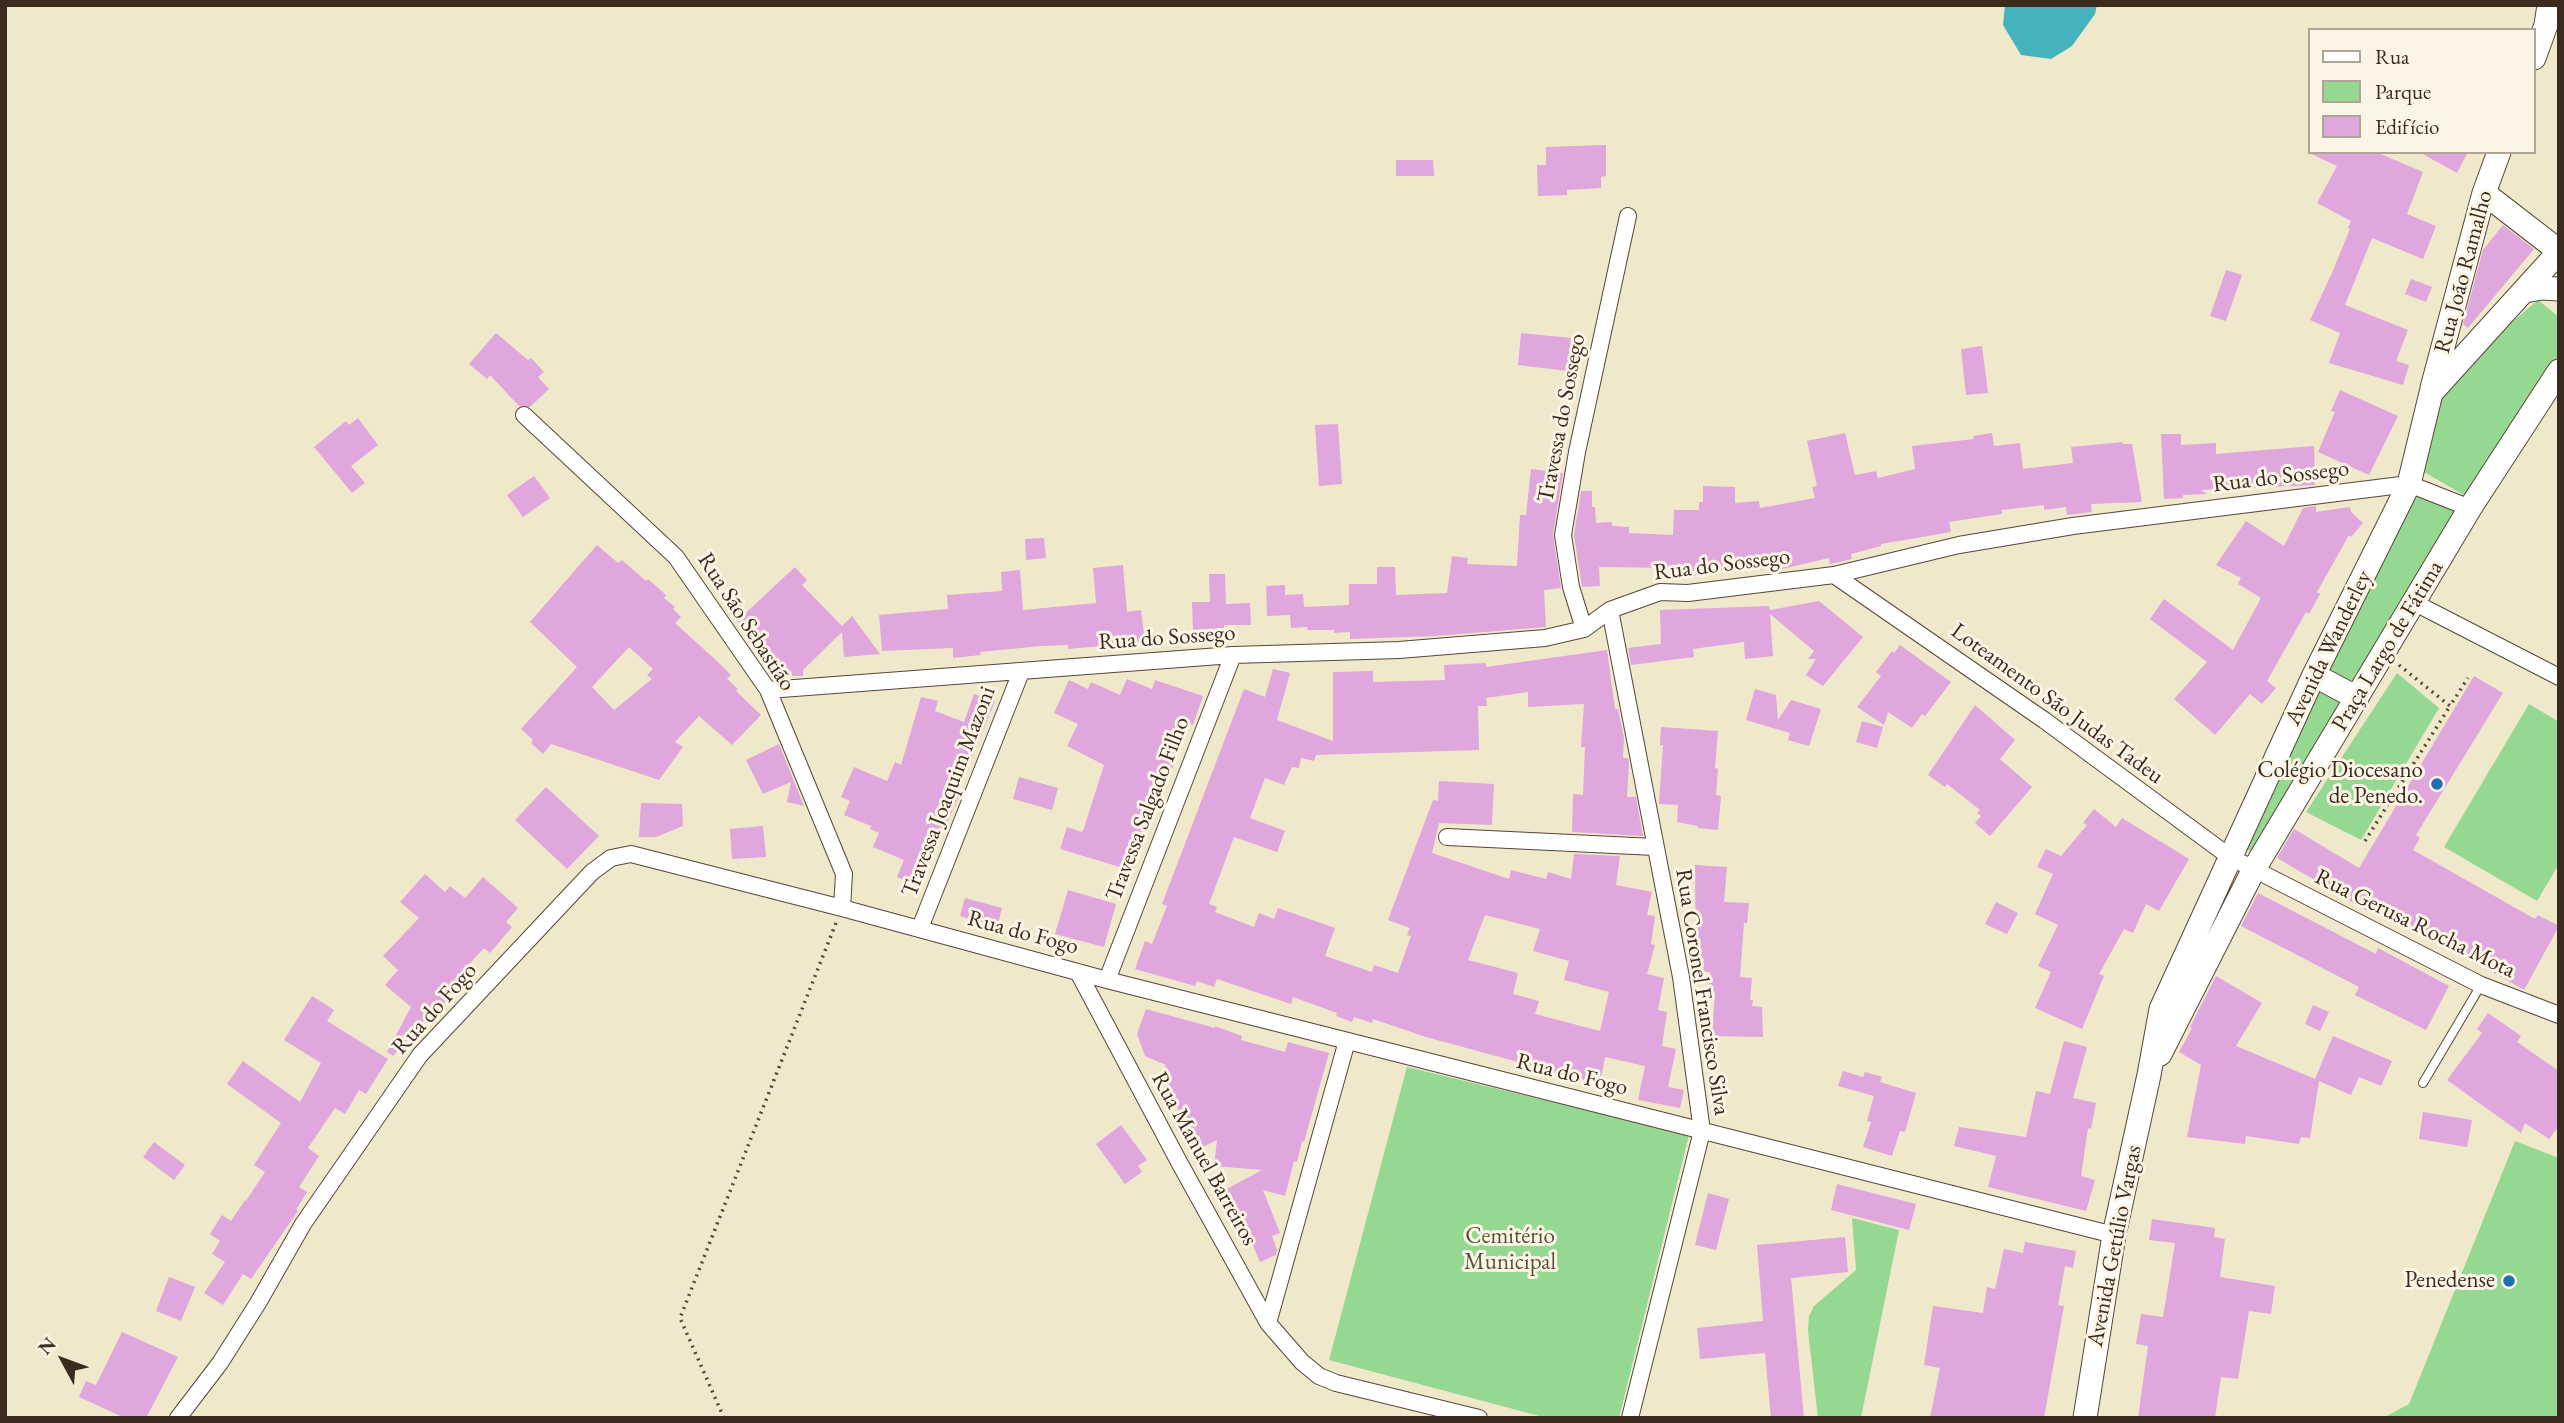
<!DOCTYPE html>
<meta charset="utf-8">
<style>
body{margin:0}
#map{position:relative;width:2564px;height:1423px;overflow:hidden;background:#f0e8cb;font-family:"EB Garamond",serif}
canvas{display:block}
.frame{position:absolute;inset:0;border:7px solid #3b2a1e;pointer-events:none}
.legend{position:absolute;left:2308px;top:28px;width:228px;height:126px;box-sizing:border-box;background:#fcf5e5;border:2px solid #afa495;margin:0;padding:9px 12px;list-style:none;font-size:21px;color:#3b2a1e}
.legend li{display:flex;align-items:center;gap:14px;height:35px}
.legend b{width:35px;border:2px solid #afa495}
.north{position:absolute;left:28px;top:1325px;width:70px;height:70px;-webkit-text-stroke:5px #fcf5e5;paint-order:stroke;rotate:311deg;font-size:19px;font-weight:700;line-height:28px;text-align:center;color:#3b2a1e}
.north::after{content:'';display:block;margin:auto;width:24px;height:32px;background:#3b2a1e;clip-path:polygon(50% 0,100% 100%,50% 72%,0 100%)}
</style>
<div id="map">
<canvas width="2564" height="1423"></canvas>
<div class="frame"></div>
<ul class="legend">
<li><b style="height:9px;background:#fff"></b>Rua</li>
<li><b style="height:19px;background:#94d891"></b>Parque</li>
<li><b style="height:19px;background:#e0a6de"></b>Edifício</li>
</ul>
<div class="north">N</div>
</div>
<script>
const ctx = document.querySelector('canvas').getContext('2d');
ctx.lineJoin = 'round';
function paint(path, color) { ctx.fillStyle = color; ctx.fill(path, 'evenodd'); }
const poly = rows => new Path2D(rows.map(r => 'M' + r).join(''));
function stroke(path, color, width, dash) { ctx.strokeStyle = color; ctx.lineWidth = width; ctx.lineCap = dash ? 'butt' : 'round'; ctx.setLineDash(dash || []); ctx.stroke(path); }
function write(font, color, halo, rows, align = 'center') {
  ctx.font = font + ' "EB Garamond",serif'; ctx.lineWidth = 6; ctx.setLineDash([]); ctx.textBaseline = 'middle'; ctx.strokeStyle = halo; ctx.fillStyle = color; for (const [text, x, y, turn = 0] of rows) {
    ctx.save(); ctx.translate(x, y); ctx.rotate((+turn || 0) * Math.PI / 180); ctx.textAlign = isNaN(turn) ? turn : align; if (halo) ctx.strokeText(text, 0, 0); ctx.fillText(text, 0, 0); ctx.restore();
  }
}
const green = poly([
 [2538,300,2559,317,2559,354,2471,499,2422,471,2432,426,2444,389,2465,362],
 [2416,491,2462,508,2359,682,2324,675],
 [2397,673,2439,708,2361,840,2306,812],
 [2316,687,2344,704,2254,851,2245,850],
 [2529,704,2559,722,2559,864,2537,901,2444,847],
 [1407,1067,1689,1135,1619,1418,1547,1418,1329,1360],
 [2515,1141,2559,1158,2559,1418,2383,1418,2409,1404],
 [1852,1218,1899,1230,1861,1418,1818,1418,1808,1331,1809,1316,1814,1306,1856,1270]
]);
const water = poly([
 [2005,5,2097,5,2095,14,2072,46,2051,59,2021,55,2003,25]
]);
const building = poly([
 [1606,145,1606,176,1601,177,1601,188,1567,190,1567,195,1538,196,1537,165,1546,165,1546,147],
 [2307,152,2376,152,2423,172,2407,214,2436,226,2423,259,2372,238,2345,305,2408,330,2396,361,2409,365,2403,385,2329,363,2340,333,2310,320,2332,273,2350,229,2348,228,2351,221,2317,203,2337,166],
 [2419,152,2468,152,2457,173],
 [1396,160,1433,160,1434,176,1396,176],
 [2503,225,2534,249,2468,328,2463,324,2483,250],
 [2226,270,2242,275,2226,321,2210,316],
 [2411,279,2432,287,2426,302,2405,294],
 [496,333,528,360,531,358,544,372,538,377,549,389,530,407,519,406,490,375,487,379,469,364],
 [1521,333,1571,338,1568,371,1518,365],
 [1982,346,1988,393,1966,395,1961,349],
 [2340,390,2398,416,2369,475,2318,452,2335,412,2331,411],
 [358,418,378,445,351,466,365,483,352,493,314,447,346,421,349,425],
 [1338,424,1342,484,1319,486,1315,425],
 [1845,433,1855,475,1876,471,1878,478,1915,469,1912,446,1974,439,1973,436,1992,433,1994,446,2020,443,2023,469,2073,463,2071,447,2123,442,2123,444,2132,444,2142,502,2091,504,2092,512,2067,515,2066,507,2044,510,2044,505,2002,510,2002,514,1949,522,1951,532,1881,544,1881,546,1851,554,1852,559,1830,564,1829,558,1769,572,1768,569,1711,571,1711,574,1678,577,1678,568,1599,567,1600,586,1582,587,1574,535,1581,491,1592,491,1592,507,1595,507,1596,523,1612,522,1612,526,1629,527,1629,533,1673,535,1674,510,1699,510,1699,502,1703,502,1703,486,1735,487,1735,503,1759,501,1760,508,1815,498,1812,487,1817,486,1807,441],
 [2161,434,2181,434,2181,445,2216,443,2216,454,2314,446,2315,485,2201,490,2207,494,2183,495,2183,498,2164,499],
 [1531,469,1563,473,1553,534,1561,588,1544,590,1546,627,1436,636,1350,639,1350,632,1334,633,1334,630,1308,630,1307,627,1291,628,1290,615,1267,616,1266,586,1285,585,1285,595,1303,594,1304,607,1349,605,1349,584,1377,584,1377,567,1395,567,1396,595,1447,593,1452,556,1468,558,1467,564,1517,566,1520,515,1526,515],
 [534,476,550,498,523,517,507,495],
 [2316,506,2316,512,2350,507,2351,512,2363,523,2351,537,2349,535,2317,592,2320,594,2309,614,2306,612,2267,681,2276,688,2262,704,2250,694,2215,735,2174,699,2207,662,2150,619,2164,599,2233,650,2261,598,2238,584,2241,578,2216,565,2246,521,2284,546,2303,508],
 [1044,538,1046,558,1026,560,1025,539],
 [597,545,618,563,622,560,646,581,648,579,666,595,664,598,675,607,673,609,681,617,675,623,719,663,731,675,727,679,738,689,736,691,761,715,732,745,699,716,675,742,683,747,659,780,551,744,543,754,531,743,533,740,521,729,577,667,530,622],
 [629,647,653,669,647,675,652,679,614,710,592,687],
 [1123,565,1127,612,1141,610,1145,642,1068,649,1068,645,1041,646,980,652,981,655,953,658,953,648,882,651,879,615,948,609,947,595,1002,591,1001,572,1020,570,1023,610,1096,603,1093,568],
 [795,567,807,580,802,585,842,626,852,616,880,654,844,657,842,632,803,670,803,676,791,676,769,654,737,621],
 [1209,574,1225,574,1226,604,1250,603,1251,625,1224,625,1224,628,1193,630,1192,602,1210,602],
 [1819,601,1863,637,1823,686,1806,675,1816,659,1808,659,1814,651,1770,614,1773,656,1745,659,1744,642,1693,649,1694,657,1631,665,1628,648,1661,644,1660,610,1769,606,1770,610],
 [1900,645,1951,682,1925,716,1922,714,1912,728,1888,712,1884,725,1857,707,1881,676,1876,672,1892,651,1894,653],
 [1607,650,1615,709,1618,709,1624,738,1623,758,1628,758,1629,763,1627,797,1636,797,1643,836,1572,832,1573,794,1583,795,1585,747,1581,747,1584,704,1528,707,1528,692,1486,698,1487,706,1478,706,1479,750,1316,755,1314,761,1301,758,1299,768,1292,767,1284,785,1265,778,1250,818,1285,831,1277,852,1234,837,1209,904,1217,907,1215,912,1254,927,1259,913,1274,919,1278,908,1335,928,1325,956,1372,972,1374,965,1398,973,1411,936,1407,935,1410,928,1388,920,1433,800,1438,801,1439,781,1494,784,1492,825,1439,823,1432,853,1509,879,1511,870,1546,879,1548,872,1571,879,1574,854,1620,856,1616,885,1652,892,1647,915,1655,916,1651,944,1655,945,1647,974,1664,978,1658,1010,1667,1012,1662,1046,1676,1049,1668,1087,1684,1090,1680,1108,1638,1100,1645,1066,1605,1057,1600,1083,1588,1081,1426,1037,1373,1019,1372,1023,1354,1017,1352,1022,1336,1016,1337,1013,1293,997,1291,1004,1217,979,1214,987,1197,981,1195,986,1135,969,1145,941,1152,944,1167,906,1162,904,1244,689,1265,697,1273,669,1290,673,1277,720,1333,741,1333,672,1373,671,1373,682,1445,680,1444,665,1486,663,1486,667],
 [1485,915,1540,929,1533,951,1569,961,1564,980,1609,992,1600,1031,1535,1014,1539,1001,1513,994,1518,973,1468,960],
 [2474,676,2503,693,2416,835,2420,838,2413,850,2535,919,2538,915,2559,926,2524,990,2374,904,2369,912,2277,858,2294,829,2359,868],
 [1127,679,1152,689,1155,680,1203,696,1193,725,1183,722,1174,763,1169,778,1166,777,1156,810,1152,808,1133,871,1060,849,1067,827,1082,832,1084,828,1104,765,1067,746,1078,724,1054,713,1069,680,1088,689,1091,682,1120,695],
 [1755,689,1776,695,1778,720,1791,700,1821,709,1809,746,1788,740,1790,733,1746,720],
 [974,694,995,701,959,790,961,791,939,842,932,839,913,883,897,877,904,860,873,847,879,833,870,829,871,826,844,815,850,801,841,797,854,767,887,781,895,762,901,765,921,697,938,701,935,711,964,722],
 [1975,705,2015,740,2000,759,2032,787,1990,836,1975,823,1981,816,1977,813,1980,810,1947,784,1945,787,1928,775],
 [1862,721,1883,727,1877,748,1856,742],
 [1661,727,1718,731,1715,768,1718,769,1716,795,1721,796,1718,830,1698,828,1698,826,1677,822,1678,805,1659,804,1663,745,1660,745],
 [779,744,804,806,787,802,791,782,763,794,746,760],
 [1019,777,1058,788,1052,810,1013,799],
 [546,787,599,836,567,869,515,820],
 [641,803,682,804,683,826,656,837,639,837],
 [2094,809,2116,827,2122,818,2189,859,2159,911,2146,904,2133,933,2124,929,2099,974,2104,976,2082,1029,2035,1008,2051,972,2038,966,2058,925,2035,914,2053,874,2037,867,2046,849,2061,856,2087,825,2083,823],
 [763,826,766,857,732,859,730,829],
 [1695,865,1727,867,1724,902,1749,903,1747,923,1744,923,1740,977,1752,978,1750,1000,1753,1000,1752,1006,1762,1007,1763,1037,1712,1036,1715,992,1708,991,1710,972,1703,972,1704,963,1696,963],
 [425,874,445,892,450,886,465,898,483,877,518,908,506,922,512,927,490,953,484,948,446,989,452,994,441,1007,438,1004,393,1056,387,1052,411,1007,385,985,398,970,383,956,419,918,400,902],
 [1068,890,1116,904,1104,947,1055,934],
 [2258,893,2376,954,2378,948,2449,986,2426,1030,2355,995,2359,987,2241,926],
 [965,898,1002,908,997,927,960,916],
 [1996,902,2018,913,2007,934,1985,924],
 [2216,976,2262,1003,2236,1046,2315,1079,2333,1036,2392,1061,2381,1086,2359,1077,2351,1095,2319,1081,2310,1138,2301,1137,2299,1144,2246,1136,2245,1144,2187,1137,2201,1065,2179,1052,2192,1028,2190,1027],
 [312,996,334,1010,327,1021,388,1059,366,1094,359,1090,345,1114,335,1108,308,1148,319,1156,299,1187,307,1192,296,1210,298,1211,251,1279,243,1274,223,1305,204,1293,225,1262,212,1254,220,1241,210,1234,222,1215,231,1221,245,1200,246,1201,265,1172,254,1165,281,1123,227,1084,243,1061,300,1102,321,1063,284,1040],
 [2313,1005,2329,1012,2320,1031,2305,1024],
 [1146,1009,1215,1028,1215,1026,1242,1036,1241,1040,1285,1052,1288,1042,1329,1053,1304,1142,1302,1141,1297,1162,1294,1161,1285,1196,1263,1190,1280,1233,1272,1236,1277,1250,1276,1255,1260,1262,1239,1213,1233,1216,1221,1192,1262,1170,1214,1166,1217,1140,1195,1151,1184,1127,1187,1126,1161,1078,1166,1065,1145,1056,1137,1034],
 [2488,1013,2521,1036,2517,1042,2559,1071,2559,1126,2549,1139,2525,1123,2521,1133,2447,1080,2482,1033,2477,1029],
 [2064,1041,2087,1047,2073,1098,2096,1103,2091,1129,2088,1128,2081,1176,2095,1180,2086,1211,1988,1187,1996,1156,1954,1146,1959,1127,2026,1137,2036,1091,2050,1094],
 [1843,1071,1863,1077,1865,1072,1882,1077,1880,1082,1916,1093,1905,1132,1900,1131,1892,1156,1863,1147,1871,1122,1867,1121,1874,1096,1838,1086],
 [2423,1112,2472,1120,2467,1147,2419,1139],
 [1121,1125,1147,1160,1138,1166,1142,1172,1125,1184,1096,1144],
 [154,1142,185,1165,174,1180,143,1157],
 [1837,1184,1916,1204,1909,1230,1831,1210],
 [1708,1193,1729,1199,1716,1250,1695,1245],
 [2152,1219,2215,1228,2214,1237,2225,1239,2220,1277,2275,1286,2271,1314,2249,1311,2238,1379,2221,1377,2215,1418,2138,1418,2148,1346,2136,1344,2141,1314,2163,1317,2175,1243,2149,1240],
 [1845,1237,1848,1272,1791,1278,1804,1418,1771,1418,1765,1353,1700,1359,1697,1328,1763,1321,1757,1245],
 [2025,1242,2076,1251,2073,1268,2065,1266,2058,1305,2064,1306,2044,1418,1930,1418,1940,1368,1924,1365,1933,1306,1983,1313,1987,1287,1995,1289,2004,1249,2023,1253],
 [169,1277,195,1287,181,1321,156,1311],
 [122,1332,178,1357,146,1418,125,1418,79,1397,86,1381,96,1385]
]);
const path = poly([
 [2399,665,2450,706,2468,678],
 [2365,841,2450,706],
 [724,1418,680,1318,836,923]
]);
const lane = poly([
 [2423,1083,2481,985]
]);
const street = poly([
 [524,415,676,557,768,690,844,874,842,908],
 [1834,575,2044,720,2230,857,2481,985,2559,1015],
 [2415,603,2559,677],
 [1610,610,1681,977,1702,1131,1630,1418],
 [1584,629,1571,587,1563,535,1577,452,1628,216],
 [768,690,1233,655,1399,650,1545,638,1584,629,1610,610,1660,592,1688,593,1834,575,1959,545,2073,526,2409,484,2470,508],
 [1447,837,1655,847],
 [920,928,1021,672],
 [1078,972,1179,1162,1268,1323,1302,1362,1319,1376,1336,1383,1479,1418],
 [1107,980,1233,655],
 [1268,1323,1347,1041],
 [178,1418,220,1363,258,1303,303,1224,420,1055,592,872,611,858,631,854,842,908,1107,980,2114,1235]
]);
const secondary = poly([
 [2534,58,2546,25,2549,5],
 [2484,193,2559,251],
 [2525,291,2542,288,2559,289],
 [2432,388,2484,193,2499,152],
 [2314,675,2357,698],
 [2160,1054,2254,869,2470,508,2559,371],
 [2085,1418,2114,1235,2149,1075,2161,1009,2314,675,2409,484,2431,393,2559,252]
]);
const markers = [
 [2437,784,7,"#1f6fb2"],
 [2509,1281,7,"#1f6fb2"]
];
const streetNames = [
 ["Rua João Ramalho",2464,272,-75],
 ["Travessa do Sossego",1562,418,-79],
 ["Rua do Sossego",2281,477,-7],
 ["Rua do Sossego",1722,565,-7],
 ["Rua São Sebastião",746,622,57],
 ["Rua do Sossego",1167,638,-4],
 ["Praça Largo de Fátima",2388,646,-59],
 ["Avenida Wanderley",2329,648,-64],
 ["Loteamento São Judas Tadeu",2057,704,36],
 ["Travessa Joaquim Mazoni",949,792,-69],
 ["Travessa Salgado Filho",1148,809,-69],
 ["Rua Gerusa Rocha Mota",2415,924,26],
 ["Rua do Fogo",1023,933,15],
 ["Rua Coronel Francisco Silva",1702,992,81],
 ["Rua do Fogo",435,1009,-48],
 ["Rua do Fogo",1572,1075,14],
 ["Rua Manuel Barreiros",1204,1159,61],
 ["Avenida Getúlio Vargas",2115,1246,-79]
];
const poiNames = [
 ["Colégio Diocesano",2423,771],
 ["de Penedo.",2423,797],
 ["Penedense",2495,1281]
];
const parkNames = [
 ["Cemitério",1510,1237],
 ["Municipal",1510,1263]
];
paint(green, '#94d891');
paint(water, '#44b3bd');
paint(building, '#e0a6de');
stroke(lane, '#564638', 10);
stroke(street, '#564638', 18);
stroke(secondary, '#564638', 25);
stroke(path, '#564638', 3.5, [2, 5]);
stroke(lane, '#fff', 8);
stroke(street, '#fff', 16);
stroke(secondary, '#fff', 23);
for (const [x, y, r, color] of markers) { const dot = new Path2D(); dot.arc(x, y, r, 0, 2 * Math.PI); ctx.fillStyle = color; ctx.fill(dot); stroke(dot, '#fcf5e5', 2.5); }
write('23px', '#3b2a1e', '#fcf5e5', streetNames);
write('23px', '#3b2a1e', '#fcf5e5', poiNames, 'right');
write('23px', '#51563b', '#fcf5e5', parkNames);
</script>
